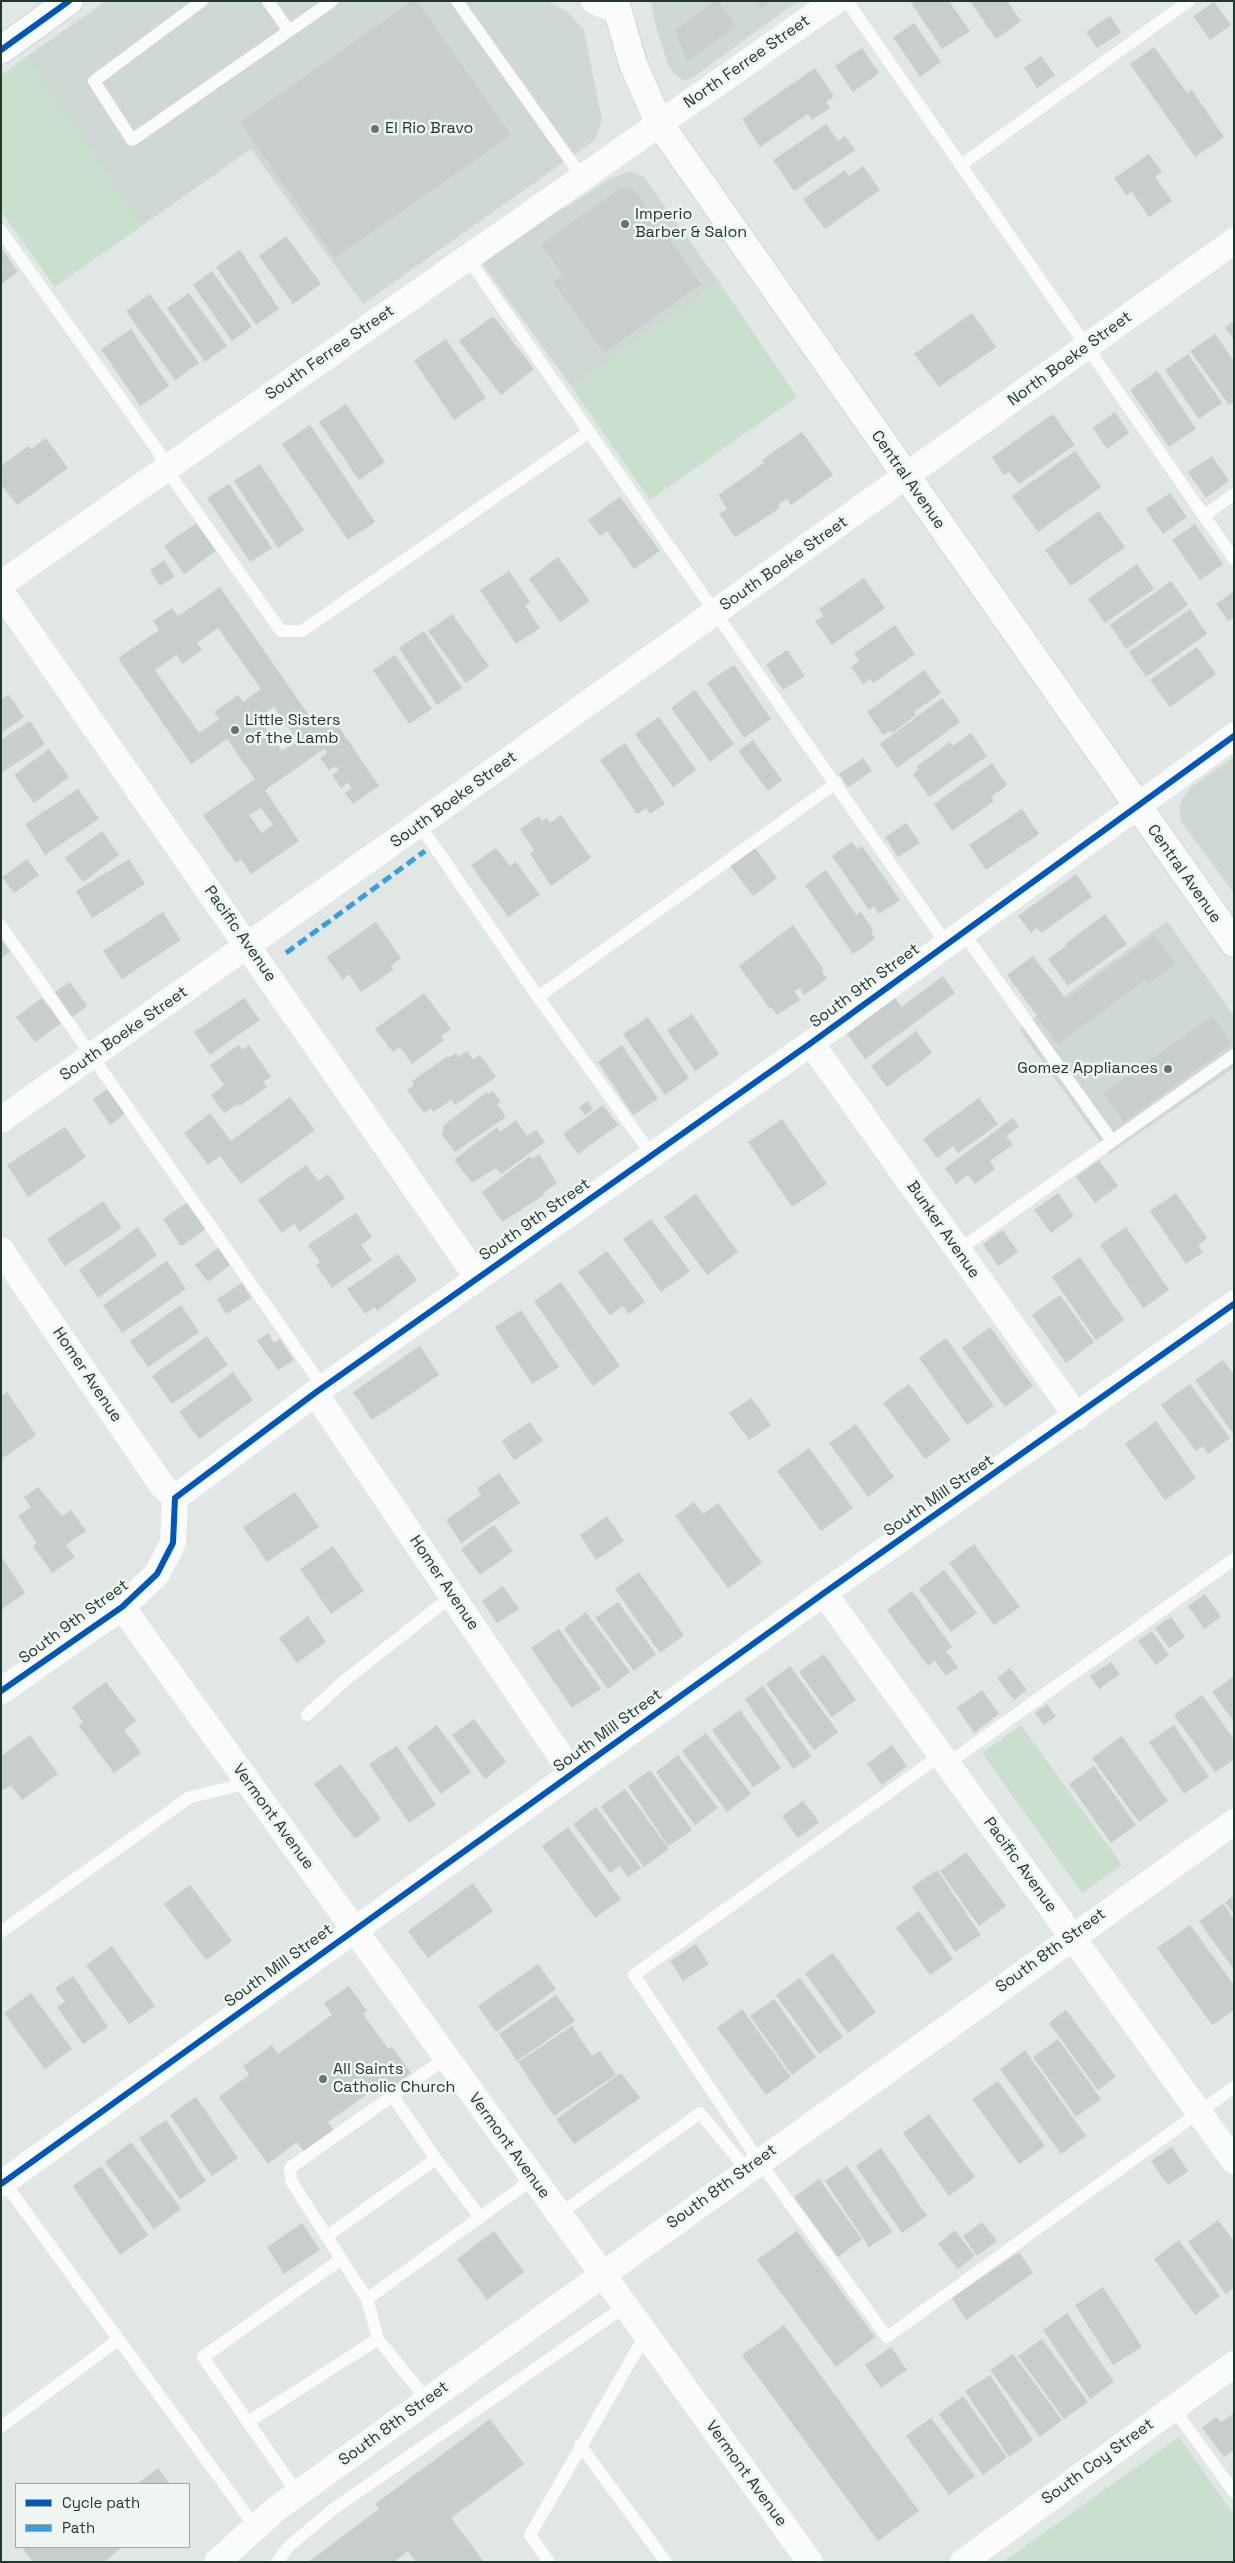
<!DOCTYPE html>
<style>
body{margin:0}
#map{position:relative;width:1235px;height:2563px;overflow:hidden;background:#e1e7e4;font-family:"Space Grotesk",sans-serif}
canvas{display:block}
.frame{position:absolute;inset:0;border:2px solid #20392e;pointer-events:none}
.legend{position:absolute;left:15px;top:2483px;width:175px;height:65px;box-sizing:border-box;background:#eff6f1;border:1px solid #9caaa3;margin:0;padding:6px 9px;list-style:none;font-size:15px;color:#20392e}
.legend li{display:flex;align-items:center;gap:10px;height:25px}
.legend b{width:25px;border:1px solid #9caaa3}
</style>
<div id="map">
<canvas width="1235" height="2563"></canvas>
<div class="frame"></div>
<ul class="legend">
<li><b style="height:6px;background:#0057b8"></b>Cycle path</li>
<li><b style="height:6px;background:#3c9ee1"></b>Path</li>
</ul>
</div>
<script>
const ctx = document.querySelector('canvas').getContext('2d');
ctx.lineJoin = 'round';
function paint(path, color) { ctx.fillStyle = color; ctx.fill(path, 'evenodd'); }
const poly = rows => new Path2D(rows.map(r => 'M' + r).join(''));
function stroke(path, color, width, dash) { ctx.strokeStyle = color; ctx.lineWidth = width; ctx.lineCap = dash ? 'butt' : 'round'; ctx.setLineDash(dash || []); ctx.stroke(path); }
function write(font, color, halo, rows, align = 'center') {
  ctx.font = font + ' "Space Grotesk",sans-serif'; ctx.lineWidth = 5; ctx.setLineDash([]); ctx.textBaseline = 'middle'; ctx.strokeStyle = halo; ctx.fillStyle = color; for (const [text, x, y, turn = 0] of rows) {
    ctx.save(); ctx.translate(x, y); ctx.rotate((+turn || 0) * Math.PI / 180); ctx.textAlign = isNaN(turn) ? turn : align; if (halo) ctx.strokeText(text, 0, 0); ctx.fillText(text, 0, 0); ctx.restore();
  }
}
const built = poly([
 [106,1,548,1,570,14,584,31,602,120,595,140,363,304,251,149,143,225,26,57],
 [651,1,798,1,692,78,684,81,674,74,669,67,654,20],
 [629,171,644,177,719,282,571,386,481,262,549,214,567,207,608,180],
 [1234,757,1234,893,1180,820,1180,803,1190,788],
 [1167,921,1234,1016,1234,1068,1109,1154,1019,1029]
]);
const green = poly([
 [26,57,143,225,55,287,1,211,1,75],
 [719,282,797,397,650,500,571,386],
 [1021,1725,1122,1865,1082,1893,982,1753],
 [1179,2437,1234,2515,1234,2562,1003,2562]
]);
const building = poly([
 [412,1,417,1,511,135,335,258,240,122],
 [715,1,718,1,736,26,687,62,675,30],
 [755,1,772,1,761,9],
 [910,1,949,1,970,31,942,49],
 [970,1,1007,1,1021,21,996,39],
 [1214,2,1231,25,1210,40,1193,16],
 [1110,16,1121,32,1097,48,1086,32],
 [914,23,941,62,920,77,893,37],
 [1154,47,1187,93,1192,90,1224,137,1195,157,1130,64],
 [862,48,879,73,853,92,835,66],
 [1041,56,1055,75,1037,88,1024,68],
 [815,68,834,96,826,102,830,108,812,120,808,114,760,147,742,119],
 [826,124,838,141,845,136,855,150,794,191,773,160],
 [1149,154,1162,172,1155,177,1172,201,1149,217,1132,192,1126,195,1114,178],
 [863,166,880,190,825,229,803,199,845,170,849,176],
 [621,188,634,190,701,284,604,353,553,282,563,275,541,244],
 [286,236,321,284,293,304,259,256],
 [3,250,18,272,1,284,1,252],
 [240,250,279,309,256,325,216,267],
 [212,271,252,327,232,341,193,285],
 [189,293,227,346,205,362,167,308],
 [150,294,199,363,175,380,126,311],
 [972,313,996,347,939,387,914,354],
 [493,316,534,369,501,395,459,341],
 [1234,321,1234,340,1225,327],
 [131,329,169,386,140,406,101,349],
 [1215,334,1234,361,1234,402,1229,405,1190,351],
 [446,339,486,398,454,420,414,361],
 [1188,354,1222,403,1199,419,1165,370],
 [1157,371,1196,429,1169,447,1130,390],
 [346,404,385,462,359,480,319,422],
 [1115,412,1129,433,1107,449,1093,428],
 [1053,414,1075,445,1019,484,1009,472,1004,475,992,457],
 [310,425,375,522,348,540,282,444],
 [802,432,833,475,791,505,787,499,778,505,780,508,735,537,719,514,727,509,718,495,764,463,762,460],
 [46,438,68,468,17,505,1,484,1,466,28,446,31,449],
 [1075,451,1101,487,1038,532,1012,496],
 [1212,456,1229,481,1206,498,1188,472],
 [260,464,304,530,278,548,234,481],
 [229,484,272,548,250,562,207,498],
 [1170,493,1187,517,1163,534,1146,509],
 [620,497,660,551,634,569,607,531,600,536,588,520],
 [1099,511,1125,547,1071,586,1045,550],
 [196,523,216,551,184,574,164,546],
 [1195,524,1223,564,1200,580,1172,540],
 [558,557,590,601,560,622,529,579],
 [164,560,175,577,160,586,150,570],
 [1137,564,1154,589,1105,623,1088,599],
 [509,571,530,602,525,606,540,628,516,644,480,590],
 [864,578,885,608,832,645,815,621,824,616,819,609],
 [1171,581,1188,605,1126,649,1110,625],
 [220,587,317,727,332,717,379,786,353,804,345,793,352,788,348,783,341,788,332,775,339,770,336,766,329,770,320,758,327,753,324,749,265,790,299,841,251,874,241,859,236,863,203,815,255,779,227,739,191,764,118,658,159,630,153,621,172,608,178,616],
 [218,628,261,689,243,702,238,695,214,712,219,719,199,733,155,670,177,655,182,664,202,650,197,643],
 [274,707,298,741,282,751,259,717],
 [261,808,273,825,262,833,249,815],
 [1234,591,1234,617,1228,621,1216,604],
 [1190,609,1207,634,1146,677,1129,652],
 [452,614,489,666,466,683,428,631],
 [895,625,915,654,873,683,870,679,863,684,851,667,859,661,854,653],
 [424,631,462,688,437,705,399,648],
 [1197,647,1216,674,1170,707,1150,680],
 [787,650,805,676,783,690,766,665],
 [395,655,432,709,409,724,373,670],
 [734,665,771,719,744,738,707,683],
 [924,670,941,693,914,712,916,715,892,733,891,730,883,735,867,712],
 [695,690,734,744,710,762,671,708],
 [9,695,24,717,1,733,1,699],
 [942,698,960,722,897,768,880,744],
 [659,717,696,770,673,787,635,734],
 [30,721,45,744,1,773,1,740],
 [971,733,987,756,929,797,913,774,919,769,917,766,950,742,953,746],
 [753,740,782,780,768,791,738,751],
 [625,743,665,804,650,814,646,808,637,814,600,760],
 [49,749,69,777,34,803,14,775],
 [863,758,872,771,848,787,839,774],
 [992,763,1007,785,991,797,994,801,952,831,934,804],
 [78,789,99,819,45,855,25,824],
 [1022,809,1039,834,986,870,969,845],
 [561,815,591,858,551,886,530,854,534,850,520,829,539,816,542,821,547,818,550,823],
 [906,823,920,843,898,857,885,837],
 [102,831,119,855,83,882,65,858],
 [852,842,857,849,862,846,900,900,879,914,874,906,869,910,832,856],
 [496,848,510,866,516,862,540,895,508,917,471,865],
 [755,848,777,878,753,896,730,866],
 [27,859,39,875,14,893,2,877],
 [129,859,145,884,92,918,76,891],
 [826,870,856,915,861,912,873,930,871,932,875,939,853,954,805,885],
 [1076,874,1092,897,1041,933,1037,928,1031,933,1018,916],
 [163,912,181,940,122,979,103,951],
 [1105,914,1127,944,1068,986,1048,959,1066,946,1065,944],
 [376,922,401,958,391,966,394,969,361,992,349,974,343,980,326,957],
 [793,925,824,970,822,972,827,979,804,995,800,988,794,991,800,1000,777,1015,772,1008,770,1009,739,966],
 [1154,935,1176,964,1148,984,1145,980,1058,1044,1007,975,1033,956,1066,999],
 [1,939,10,952,1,958],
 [943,976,955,993,865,1059,847,1034,895,998,901,1007],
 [70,982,87,1006,71,1018,54,993],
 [424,993,451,1029,441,1036,444,1040,412,1064,400,1047,393,1052,375,1029],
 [42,998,61,1023,35,1042,16,1017],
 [244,998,260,1020,210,1055,194,1032],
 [692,1014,719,1054,695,1071,667,1030],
 [1212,1016,1232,1044,1124,1122,1103,1093],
 [648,1017,689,1078,665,1095,623,1034],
 [916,1031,932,1053,887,1087,871,1066],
 [239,1045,242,1050,249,1045,271,1077,263,1082,267,1087,240,1106,238,1104,224,1113,211,1095,224,1085,210,1065],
 [622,1045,658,1099,633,1115,598,1062],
 [467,1051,473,1059,480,1055,496,1077,455,1105,451,1100,433,1112,431,1108,424,1113,407,1090,414,1085,412,1081,448,1056,449,1058,456,1053,458,1057],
 [107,1089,125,1114,110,1125,93,1099],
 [493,1091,501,1102,497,1104,506,1117,455,1152,442,1135,444,1125,487,1092,488,1095],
 [290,1097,315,1130,241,1184,220,1156,208,1165,184,1133,210,1113,231,1141],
 [979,1098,998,1124,958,1153,953,1146,937,1158,923,1139],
 [588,1101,593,1110,585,1115,579,1107],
 [603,1105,618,1125,578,1154,563,1134],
 [1013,1118,1019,1126,1006,1136,1013,1145,990,1161,995,1169,975,1184,968,1175,956,1184,945,1168],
 [782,1119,827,1184,792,1207,748,1142],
 [516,1120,527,1136,536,1130,545,1142,501,1174,496,1168,472,1183,454,1160,497,1127,500,1132],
 [65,1127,86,1157,28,1197,7,1165],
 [539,1154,557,1183,543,1193,544,1195,502,1222,482,1192,530,1156,532,1159],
 [1099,1160,1118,1186,1095,1203,1076,1177],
 [306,1165,318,1181,328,1174,345,1198,300,1232,294,1224,282,1233,258,1200],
 [1058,1193,1074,1216,1051,1233,1034,1210],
 [1176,1193,1207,1238,1198,1245,1203,1252,1186,1264,1150,1211],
 [696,1194,738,1252,707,1275,664,1217],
 [103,1201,122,1228,65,1266,47,1239],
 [187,1203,206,1229,181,1246,163,1219],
 [356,1213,372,1237,361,1245,372,1260,332,1288,316,1265,320,1262,308,1245],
 [651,1219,690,1271,661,1292,623,1239],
 [138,1227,157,1255,98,1298,79,1270],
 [1126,1227,1169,1290,1143,1308,1100,1245],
 [1003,1230,1018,1252,998,1266,983,1244],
 [218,1248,230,1265,208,1282,195,1265],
 [607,1251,645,1302,629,1314,623,1306,610,1315,578,1272],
 [398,1254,417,1280,377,1311,374,1307,365,1314,347,1289],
 [1080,1257,1124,1320,1096,1340,1052,1277],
 [167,1261,186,1289,122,1333,103,1305],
 [561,1282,620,1366,593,1386,534,1301],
 [242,1283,251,1298,226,1314,217,1299],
 [1060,1295,1094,1342,1066,1363,1032,1315],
 [181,1305,199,1332,148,1367,130,1341],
 [521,1310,559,1367,532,1384,495,1327],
 [990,1327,1033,1386,1005,1407,962,1348],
 [268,1333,274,1343,280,1339,294,1360,278,1370,257,1341],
 [207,1336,228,1365,172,1404,152,1376],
 [946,1338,994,1406,967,1425,919,1358],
 [420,1346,439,1375,372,1420,353,1392],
 [1223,1360,1234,1374,1234,1435,1195,1380],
 [233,1372,253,1400,199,1439,179,1412],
 [909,1384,951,1440,925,1459,883,1403],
 [1190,1384,1230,1438,1208,1454,1203,1446,1196,1451,1161,1405],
 [7,1392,36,1435,1,1459,1,1396],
 [751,1398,771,1425,749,1440,729,1413],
 [1156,1421,1196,1478,1165,1500,1125,1444],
 [530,1422,543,1441,514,1460,502,1441],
 [856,1424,894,1477,868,1497,829,1443],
 [809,1448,853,1508,821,1531,777,1471],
 [499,1473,520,1503,461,1543,446,1520,481,1495,477,1488],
 [38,1487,62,1516,71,1510,86,1531,66,1545,75,1557,52,1573,33,1546,37,1543,18,1516,31,1507,24,1497],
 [295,1492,319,1527,267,1562,243,1527],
 [694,1502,703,1514,718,1503,762,1563,728,1588,675,1516],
 [607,1516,624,1541,596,1560,580,1535],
 [494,1525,513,1551,480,1575,461,1549],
 [974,1544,1020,1607,994,1625,949,1563],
 [333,1546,364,1591,331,1614,300,1569],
 [1,1556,25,1593,1,1610],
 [944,1570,977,1613,951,1632,919,1589],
 [639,1572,684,1635,660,1653,615,1589],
 [503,1586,519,1609,497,1623,482,1601],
 [912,1591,952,1647,946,1651,958,1667,946,1676,935,1661,928,1666,887,1610],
 [1205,1594,1221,1617,1204,1629,1188,1606],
 [618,1602,656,1654,634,1671,595,1618],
 [586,1612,630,1672,608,1689,564,1629],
 [308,1616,326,1642,297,1663,279,1638],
 [1171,1617,1185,1637,1169,1648,1155,1628],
 [559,1629,601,1689,572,1708,531,1648],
 [1152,1631,1169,1655,1156,1665,1138,1641],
 [824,1654,856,1700,832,1717,799,1672],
 [1111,1662,1120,1674,1099,1689,1090,1676],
 [790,1666,838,1732,814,1750,766,1684],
 [1010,1668,1027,1690,1014,1700,997,1678],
 [1234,1676,1234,1722,1212,1692],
 [106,1682,136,1721,124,1730,141,1753,114,1773,78,1725,83,1722,72,1707],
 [763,1686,811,1756,793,1769,745,1699],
 [982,1690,999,1714,974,1733,957,1708],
 [1202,1695,1234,1739,1234,1759,1215,1772,1174,1715],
 [1047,1704,1056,1716,1044,1725,1035,1713],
 [740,1710,781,1768,753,1787,712,1730],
 [474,1719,506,1762,485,1779,452,1735],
 [437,1725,471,1772,441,1794,407,1747],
 [1174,1725,1209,1777,1184,1794,1149,1742],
 [706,1733,751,1794,727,1812,682,1751],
 [30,1735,58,1774,22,1800,11,1785,4,1790,1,1787,1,1756],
 [1122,1736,1168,1801,1139,1822,1092,1758],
 [892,1745,907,1766,882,1785,867,1764],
 [397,1746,436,1805,409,1823,369,1764],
 [678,1755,718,1808,695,1825,656,1772],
 [341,1764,381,1819,355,1839,314,1784],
 [1094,1766,1136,1825,1111,1843,1069,1784],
 [650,1770,692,1830,668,1846,628,1786],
 [625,1789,669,1849,644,1867,601,1806],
 [803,1801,819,1822,798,1838,782,1816],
 [596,1807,641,1868,628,1877,620,1866,610,1873,573,1824],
 [568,1827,621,1899,595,1918,542,1846],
 [966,1852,1006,1906,979,1926,940,1871],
 [937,1870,981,1935,955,1952,912,1887],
 [473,1883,493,1911,428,1958,408,1931],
 [190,1885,232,1941,206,1960,164,1904],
 [1234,1896,1234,1914,1225,1902],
 [1223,1904,1234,1919,1234,1970,1199,1921],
 [919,1911,953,1959,930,1975,896,1928],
 [1190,1925,1234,1985,1234,2010,1212,2025,1157,1948],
 [696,1944,709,1964,683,1981,670,1961],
 [112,1946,155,2006,129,2024,86,1965],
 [833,1953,876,2012,848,2033,805,1973],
 [538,1964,556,1989,496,2032,478,2006],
 [73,1976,108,2027,83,2044,57,2007,65,2002,55,1988],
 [800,1978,843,2037,819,2054,776,1995],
 [349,1986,367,2011,363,2014,388,2049,392,2047,411,2073,386,2091,381,2084,328,2122,334,2131,304,2152,297,2142,268,2164,219,2097,249,2075,243,2066,272,2045,278,2054,332,2015,324,2003],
 [31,1993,72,2049,45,2069,4,2013],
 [556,1995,575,2021,517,2061,499,2034],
 [774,1999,816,2057,792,2075,750,2016],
 [742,2009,791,2077,766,2095,717,2028],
 [1066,2010,1116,2077,1098,2090,1049,2023],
 [572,2026,592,2056,600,2051,616,2075,554,2116,518,2062],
 [1058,2039,1101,2099,1076,2117,1033,2057],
 [1025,2050,1086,2136,1061,2154,1000,2069],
 [621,2073,640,2098,574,2144,556,2119],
 [998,2081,1045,2146,1019,2164,972,2099],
 [196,2097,238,2158,212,2176,170,2115],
 [929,2114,975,2177,949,2196,903,2133],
 [166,2120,206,2181,180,2199,139,2138],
 [131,2142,181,2209,154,2229,105,2162],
 [1172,2147,1188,2171,1168,2185,1151,2161],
 [881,2148,927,2216,902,2233,856,2166],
 [101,2166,148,2235,120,2255,73,2186],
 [847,2166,892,2232,869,2247,825,2181],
 [819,2179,862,2239,838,2257,794,2197],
 [1218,2220,1234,2241,1234,2288,1226,2294,1188,2242],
 [982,2222,997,2241,977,2256,963,2236],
 [302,2223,320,2250,284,2274,267,2247],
 [955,2230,975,2256,958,2269,938,2244],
 [494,2231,524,2272,487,2300,457,2259],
 [797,2231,875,2337,836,2367,757,2260],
 [1179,2240,1220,2296,1195,2315,1154,2259],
 [1019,2252,1033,2273,966,2320,952,2298],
 [1103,2287,1142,2347,1113,2365,1075,2305],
 [1067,2313,1114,2382,1090,2399,1043,2330],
 [784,2325,919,2511,878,2541,742,2355],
 [1042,2339,1088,2402,1064,2419,1018,2356],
 [891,2347,907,2370,881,2388,865,2365],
 [1013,2354,1062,2420,1040,2437,990,2370],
 [990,2375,1033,2440,1009,2457,965,2391],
 [963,2396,1007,2457,983,2475,939,2414],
 [1234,2413,1234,2450,1224,2457,1202,2428,1216,2417,1221,2422],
 [931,2418,975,2476,949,2495,906,2436],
 [490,2419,524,2464,451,2518,484,2562,416,2562,408,2551,394,2562,308,2562,379,2509,375,2504],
 [158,2468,170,2484,137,2484],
 [22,2547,122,2547,104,2562,33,2562]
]);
const lane = poly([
 [202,1,94,81,132,140,289,31,268,1],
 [457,1,582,177],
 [847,1,1234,559],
 [289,31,332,1],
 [961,165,1189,1],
 [1,231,158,451,166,469,281,631,302,631,589,432],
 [467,257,946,943],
 [1204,516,1234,494],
 [419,824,538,997,652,1155],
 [1,926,323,1387],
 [962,931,1112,1141],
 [538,997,836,783],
 [957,1251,1234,1055],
 [307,1715,344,1681,452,1596],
 [941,1755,634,1975,759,2161,887,2337,1234,2087],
 [947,1764,1234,1559],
 [1,1932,190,1797,249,1783],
 [436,2159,480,2217],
 [4,2182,256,2528],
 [558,2215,700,2113,747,2170],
 [327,2236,436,2159,392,2095],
 [367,2299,291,2181,290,2168,446,2058],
 [427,2400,378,2339,367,2299,533,2179],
 [1173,2408,1234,2492],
 [248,2422,378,2339],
 [1,2427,118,2340],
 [580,2445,666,2562],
 [298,2494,203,2357,340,2260],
 [277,2562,288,2547,332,2510,624,2307],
 [549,2562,530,2535,645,2336]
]);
const street = poly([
 [594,1,616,10],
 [1,584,835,1],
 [1,592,477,1277],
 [811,1043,1077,1417],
 [1,1120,419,824,1234,241],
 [1,1250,161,1484,175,1498],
 [315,1393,572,1773],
 [824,1593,1234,2161],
 [122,1607,810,2562],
 [1,1691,122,1607,157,1574,173,1543,175,1498,315,1393,811,1043,1234,736],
 [1,2184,824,1593,1234,1304],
 [217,2562,276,2509,1234,1822],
 [963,2562,1234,2364]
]);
const secondary = poly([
 [615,1,633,64,659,123,1234,943],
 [1,50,69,1]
]);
const quiet = poly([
 [286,953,425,851]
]);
const cycleway = poly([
 [1,50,69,1],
 [1,1691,122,1607,157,1574,173,1543,175,1498,315,1393,811,1043,1234,736],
 [1,2184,824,1593,1234,1304]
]);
const markers = [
 [375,129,5,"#64766e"],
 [625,224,5,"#64766e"],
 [235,730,5,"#64766e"],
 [1168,1069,5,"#64766e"],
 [323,2079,5,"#64766e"]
];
const streetNames = [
 ["North Ferree Street",747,62,-35],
 ["South Ferree Street",330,353,-35],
 ["North Boeke Street",1070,359,-36],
 ["Central Avenue",908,480,55],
 ["South Boeke Street",784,564,-35],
 ["South Boeke Street",454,800,-36],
 ["Central Avenue",1184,874,55],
 ["Pacific Avenue",240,934,55],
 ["South 9th Street",865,986,-36],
 ["South Boeke Street",124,1034,-35],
 ["South 9th Street",535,1220,-35],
 ["Bunker Avenue",943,1230,55],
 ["Homer Avenue",87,1375,56],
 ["South Mill Street",939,1496,-35],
 ["Homer Avenue",444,1583,56],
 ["South 9th Street",74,1622,-36],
 ["South Mill Street",608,1731,-36],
 ["Vermont Avenue",273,1817,54],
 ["Pacific Avenue",1020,1865,54],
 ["South 8th Street",1051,1951,-36],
 ["South Mill Street",279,1966,-36],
 ["Vermont Avenue",509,2146,54],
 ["South 8th Street",722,2187,-36],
 ["South 8th Street",394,2424,-36],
 ["South Coy Street",1098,2462,-36],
 ["Vermont Avenue",746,2474,54]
];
const poiNames = [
 ["El Rio Bravo",385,129],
 ["Imperio",635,215],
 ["Barber & Salon",635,233],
 ["Little Sisters",245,721],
 ["of the Lamb",245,739],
 ["Gomez Appliances",1158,1069,"right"],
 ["All Saints",333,2070],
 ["Catholic Church",333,2088]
];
paint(built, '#cfd8d3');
paint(green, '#cae0cd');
paint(building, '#c8cecb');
stroke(secondary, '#bac4bf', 29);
stroke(lane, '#fafbfb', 12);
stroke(street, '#fafbfb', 26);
stroke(secondary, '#fafbfb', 28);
stroke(quiet, '#3c9ee1', 5, [10, 5]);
stroke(cycleway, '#0057b8', 6);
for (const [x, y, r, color] of markers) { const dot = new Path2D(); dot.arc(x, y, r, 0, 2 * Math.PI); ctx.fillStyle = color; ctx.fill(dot); stroke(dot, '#eff6f1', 2); }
write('16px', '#20392e', '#eff6f1', streetNames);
write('16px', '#20392e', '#eff6f1', poiNames, 'left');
</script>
